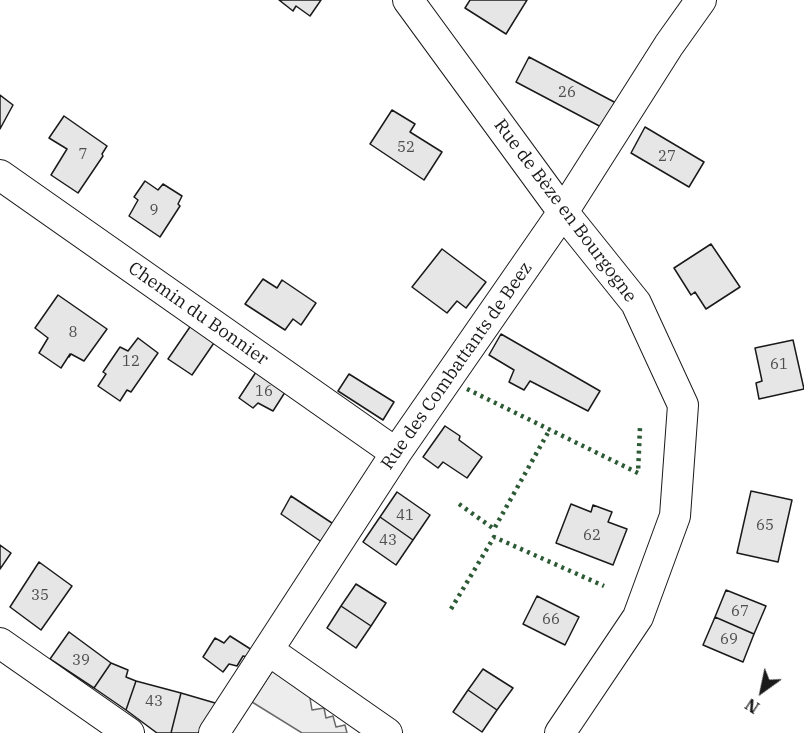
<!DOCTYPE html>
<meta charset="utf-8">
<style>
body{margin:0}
#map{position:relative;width:804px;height:733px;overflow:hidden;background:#fff;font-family:"IBM Plex Serif",serif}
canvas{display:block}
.north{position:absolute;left:732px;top:661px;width:60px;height:60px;-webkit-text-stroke:4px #fff;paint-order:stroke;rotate:213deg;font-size:16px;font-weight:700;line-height:24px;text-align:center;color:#1a1a1a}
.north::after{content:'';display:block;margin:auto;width:21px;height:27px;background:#1a1a1a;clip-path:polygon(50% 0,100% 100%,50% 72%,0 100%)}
</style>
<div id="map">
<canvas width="804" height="733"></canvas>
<div class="north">N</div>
</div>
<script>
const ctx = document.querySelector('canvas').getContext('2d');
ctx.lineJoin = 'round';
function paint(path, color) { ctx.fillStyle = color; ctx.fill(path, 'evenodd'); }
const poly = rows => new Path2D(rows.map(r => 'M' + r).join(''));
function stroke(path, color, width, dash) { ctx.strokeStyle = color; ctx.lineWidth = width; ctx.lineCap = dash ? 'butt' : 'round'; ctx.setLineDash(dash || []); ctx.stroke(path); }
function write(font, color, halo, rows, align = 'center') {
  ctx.font = font + ' "IBM Plex Serif",serif'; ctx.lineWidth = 4.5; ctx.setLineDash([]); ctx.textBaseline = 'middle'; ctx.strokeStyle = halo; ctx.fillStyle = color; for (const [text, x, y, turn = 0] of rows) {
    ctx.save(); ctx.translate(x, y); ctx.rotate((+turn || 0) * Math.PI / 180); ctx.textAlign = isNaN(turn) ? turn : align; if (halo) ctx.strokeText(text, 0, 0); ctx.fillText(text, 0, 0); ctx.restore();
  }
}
const green = poly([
 [274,668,307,680,312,710,324,708,326,718,333,716,336,727,345,725,347,733,302,733,252,702,274,668]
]);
const building = poly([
 [279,0,321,0,310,16,296,6,293,11,279,0],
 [470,0,527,0,506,34,465,8,470,0],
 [529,57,618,104,605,129,516,82,529,57],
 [0,95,13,105,0,129,0,95],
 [392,110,415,124,410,132,442,152,424,180,370,144,392,110],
 [64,116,107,146,102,154,103,156,78,193,51,175,67,149,49,138,64,116],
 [645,127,704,162,689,187,631,153,645,127],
 [145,181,158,190,163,184,182,196,178,204,180,206,160,237,129,216,138,200,134,197,145,181],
 [711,244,740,287,706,309,695,292,691,295,674,268,711,244],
 [442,249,486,282,466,308,457,301,447,313,412,287,442,249],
 [263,279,277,288,282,280,316,303,301,325,293,319,285,330,245,304,263,279],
 [58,295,107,329,84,361,71,354,69,357,70,354,61,368,39,353,48,338,35,328,58,295],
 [194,321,218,337,192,375,168,359,194,321],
 [501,334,600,391,588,411,530,381,524,390,509,382,514,370,489,355,501,334],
 [138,338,158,353,131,392,127,390,120,401,98,386,106,374,103,372,120,347,128,351,138,338],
 [793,340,804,389,759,399,756,383,762,381,755,348,793,340],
 [260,366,289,386,273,411,258,403,253,408,239,398,260,366],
 [349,374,394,402,383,420,338,391,349,374],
 [445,426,460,436,459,440,482,457,467,478,443,462,438,468,423,457,445,426],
 [751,491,792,500,778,562,737,553,751,491],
 [397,492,430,515,413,540,380,517,397,492],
 [291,496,338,527,326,545,281,514,291,496],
 [571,504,591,512,593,505,612,512,608,522,627,529,613,565,556,543,571,504],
 [380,517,413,540,396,565,363,542,380,517],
 [0,545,11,553,0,569,0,545],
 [39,562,72,586,41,630,10,607,39,562],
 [356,584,386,603,371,626,341,606,356,584],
 [726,590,766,606,754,634,715,617,726,590],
 [537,596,579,617,565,645,523,624,537,596],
 [341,606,371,626,356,648,327,628,341,606],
 [715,617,754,634,743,662,703,645,715,617],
 [69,632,111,663,94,688,50,659,69,632],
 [230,636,252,650,248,657,243,656,237,666,229,664,223,672,203,657,215,638,224,643,230,636],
 [111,663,128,670,126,677,136,681,126,710,94,688,111,663],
 [483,669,513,688,497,710,468,690,483,669],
 [136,681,181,693,171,733,157,733,126,710,136,681],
 [468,690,497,710,482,732,453,712,468,690],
 [181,693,222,705,200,733,171,733,181,693]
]);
const minor = poly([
 [408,0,563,212,636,303,683,405,675,516,638,617,560,733],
 [0,175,396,453],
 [0,643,129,733],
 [268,650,387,733],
 [214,733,396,453,563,212,669,45,701,0]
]);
const hedge = poly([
 [467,389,638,473,640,427],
 [459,504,494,529,550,429],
 [451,609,494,537,604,586]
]);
const numberNames = [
 ["26",567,93],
 ["52",406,148],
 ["7",83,155],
 ["27",667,157],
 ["9",154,211],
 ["8",73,333],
 ["12",131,362],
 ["61",779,365],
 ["16",264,392],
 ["41",405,516],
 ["65",765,526],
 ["62",592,536],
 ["43",388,541],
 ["35",40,596],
 ["67",740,612],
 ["66",551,620],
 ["69",729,640],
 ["39",81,661],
 ["43",154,702]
];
const streetNames = [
 ["Rue de Bèze en Bourgogne",565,211,53],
 ["Chemin du Bonnier",198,314,35],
 ["Rue des Combattants de Beez",457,366,-55]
];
paint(green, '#ededed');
stroke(green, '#6a6a6a', 1.5);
paint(building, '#e6e6e6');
stroke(building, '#1a1a1a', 1.5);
stroke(minor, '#1a1a1a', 32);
stroke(minor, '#fff', 30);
stroke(hedge, '#2b5a34', 4.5, [3, 4.5]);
write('15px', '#4d4d4d', null, numberNames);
write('18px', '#1a1a1a', '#fff', streetNames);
</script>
